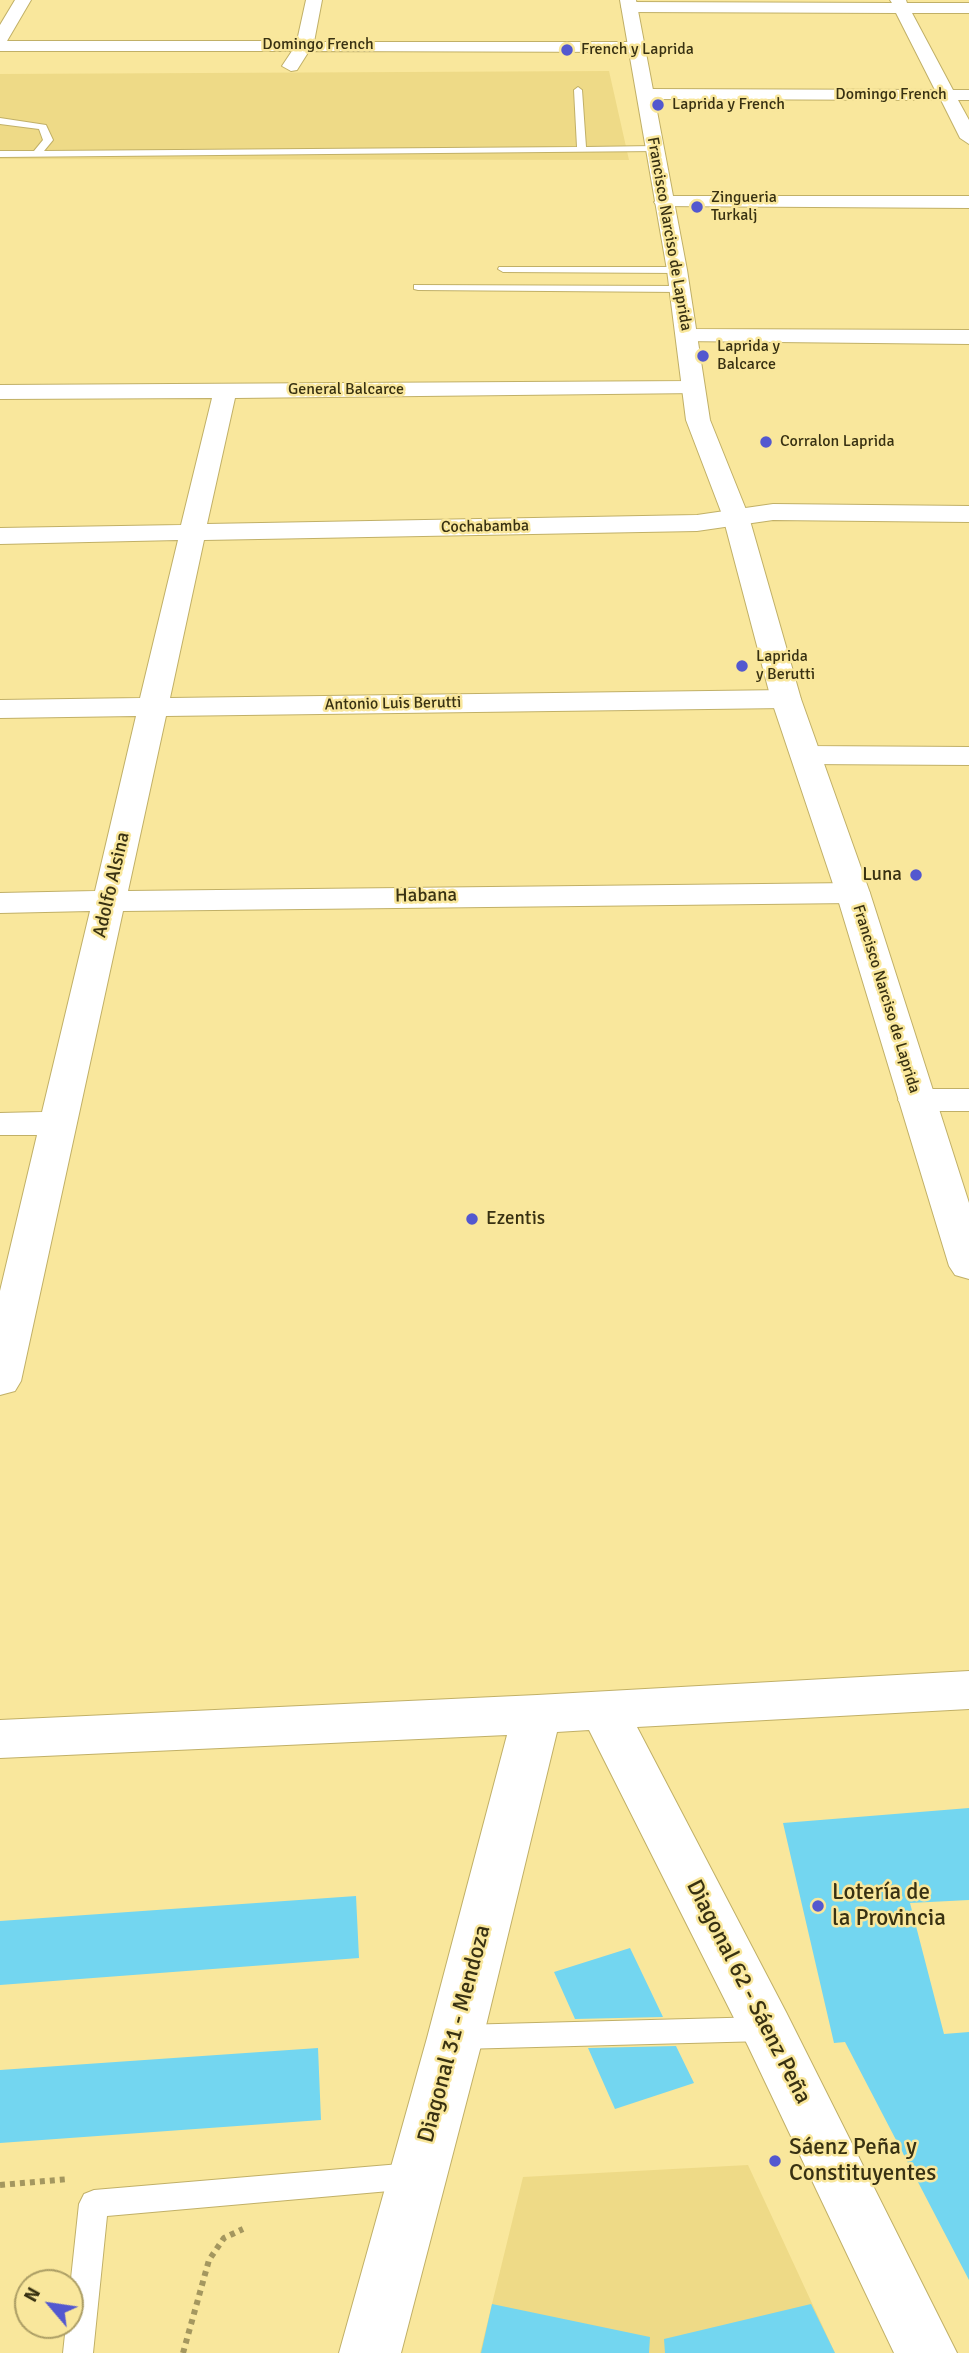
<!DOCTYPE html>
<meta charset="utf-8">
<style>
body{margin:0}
#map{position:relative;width:969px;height:2353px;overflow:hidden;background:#f9e79c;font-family:Signika,sans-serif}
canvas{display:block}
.north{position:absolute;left:14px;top:2269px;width:70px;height:70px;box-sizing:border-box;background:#f9e79c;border:2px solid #ac9e65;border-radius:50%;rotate:299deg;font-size:19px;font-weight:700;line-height:28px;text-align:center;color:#383112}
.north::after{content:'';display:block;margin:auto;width:24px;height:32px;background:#5358cf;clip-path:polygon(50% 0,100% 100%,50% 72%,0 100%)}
</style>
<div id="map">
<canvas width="969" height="2353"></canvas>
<div class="north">N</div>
</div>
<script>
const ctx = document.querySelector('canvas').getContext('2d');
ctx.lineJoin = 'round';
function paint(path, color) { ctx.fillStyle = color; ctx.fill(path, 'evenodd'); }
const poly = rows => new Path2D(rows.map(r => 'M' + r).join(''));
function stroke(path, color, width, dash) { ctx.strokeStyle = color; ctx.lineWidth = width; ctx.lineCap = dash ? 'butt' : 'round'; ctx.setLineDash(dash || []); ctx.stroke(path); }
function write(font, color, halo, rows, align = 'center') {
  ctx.font = font + ' Signika,sans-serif'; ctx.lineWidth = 5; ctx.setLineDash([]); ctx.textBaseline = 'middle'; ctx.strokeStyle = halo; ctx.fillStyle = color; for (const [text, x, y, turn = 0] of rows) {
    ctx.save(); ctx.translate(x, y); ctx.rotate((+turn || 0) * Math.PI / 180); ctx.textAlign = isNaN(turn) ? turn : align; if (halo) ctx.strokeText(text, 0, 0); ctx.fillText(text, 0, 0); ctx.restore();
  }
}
const built = poly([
 [609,71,629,160,0,159,0,74],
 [748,2165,835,2353,480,2353,523,2177]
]);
const building = poly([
 [969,1808,969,1900,910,1903,944,2034,969,2032,969,2280,845,2042,834,2043,783,1823],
 [356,1896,359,1958,0,1985,0,1921],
 [630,1948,663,2017,575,2019,554,1972],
 [676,2046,694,2083,615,2109,588,2048],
 [318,2048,321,2120,0,2143,0,2070],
 [492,2304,650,2337,649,2353,481,2353],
 [811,2304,835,2353,665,2353,664,2339]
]);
const path = poly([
 [0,2185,69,2179],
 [183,2353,209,2260,224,2238,243,2229]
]);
const lane = poly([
 [578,87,582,90,586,147,655,146,660,149,658,151,0,157,0,151,34,151,43,140,39,129,0,124,0,118,46,125,53,140,44,151,577,147,574,90,578,87],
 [499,267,677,267,682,270,677,273,503,272,498,269,499,267],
 [414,285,679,286,684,289,679,292,418,290,414,289,414,285],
 [765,2017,775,2020,779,2029,775,2038,765,2041,460,2049,450,2046,446,2037,450,2028,460,2025,765,2017],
 [412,2163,422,2167,426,2176,422,2185,412,2189,107,2216,93,2353,63,2353,66,2325,70,2325,70,2288,79,2204,84,2194,94,2190,412,2163]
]);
const street = poly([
 [15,0,31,0,7,41,297,41,306,0,322,0,314,42,636,42,644,47,636,52,309,51,297,70,291,71,282,66,292,51,0,51,0,25,15,0],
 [890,0,906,0,907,3,969,3,969,13,912,13,953,90,969,90,969,100,958,100,969,120,969,144,960,138,941,100,646,99,637,94,646,89,935,90,896,13,629,12,621,7,629,2,892,3,890,0],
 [664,196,969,196,969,208,657,206,654,202,664,196],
 [687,329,969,330,969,344,679,341,676,336,679,331,687,329],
 [692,381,700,383,704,388,700,393,235,398,207,524,697,515,773,504,969,506,969,522,773,520,697,531,204,540,170,698,786,690,796,693,801,699,796,705,786,708,166,716,128,891,853,883,865,886,870,893,865,900,853,903,123,911,21,1381,15,1391,0,1395,0,1291,37,1135,0,1135,0,1113,42,1112,90,911,0,913,0,893,95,891,136,716,0,718,0,700,140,698,178,540,0,544,0,528,181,525,212,398,0,399,0,385,692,381],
 [805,746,969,747,969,765,805,764,794,761,790,755,794,749,805,746],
 [917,1089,969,1089,969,1111,917,1111,904,1108,898,1100,904,1092,917,1089]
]);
const secondary = poly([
 [620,0,636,0,687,270,710,420,749,517,801,699,870,893,969,1203,969,1279,955,1275,949,1266,836,893,771,699,723,517,686,420,667,270,620,0],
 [969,1671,969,1709,637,1727,786,2012,957,2353,894,2353,748,2046,589,1730,557,1732,483,2038,401,2353,339,2353,427,2038,507,1735,0,1758,0,1720,537,1695,969,1671]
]);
const markers = [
 [567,50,7,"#5358cf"],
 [658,105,7,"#5358cf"],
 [697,207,7,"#5358cf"],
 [703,356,7,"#5358cf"],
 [766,442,7,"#5358cf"],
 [742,666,7,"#5358cf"],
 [916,875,7,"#5358cf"],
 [472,1219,7,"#5358cf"],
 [818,1906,7,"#5358cf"],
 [775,2161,7,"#5358cf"]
];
const farStreetnames = [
 ["Domingo French",318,45],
 ["Domingo French",891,95],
 ["Francisco Narciso de Laprida",669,234,80],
 ["General Balcarce",346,390],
 ["Cochabamba",485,527,-1],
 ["Antonio Luis Berutti",393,704,-1],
 ["Francisco Narciso de Laprida",886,999,73]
];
const farPoinames = [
 ["French y Laprida",581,50],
 ["Laprida y French",672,105],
 ["Zingueria",711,198],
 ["Turkalj",711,216],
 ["Laprida y",717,347],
 ["Balcarce",717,365],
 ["Corralon Laprida",780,442],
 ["Laprida",756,657],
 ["y Berutti",756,675]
];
const poiNames = [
 ["Luna",902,875],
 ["Ezentis",486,1219,"left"]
];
const streetNames = [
 ["Adolfo Alsina",112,885,-77],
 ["Habana",426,896,-1]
];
const nearPoinames = [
 ["Lotería de",832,1893],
 ["la Provincia",832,1919],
 ["Sáenz Peña y",789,2148],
 ["Constituyentes",789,2174]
];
const nearStreetnames = [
 ["Diagonal 62 - Sáenz Peña",748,1992,63],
 ["Diagonal 31 - Mendoza",455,2034,-75]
];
paint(built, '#eeda87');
paint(building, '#73d6f0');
stroke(lane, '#c1b067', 2);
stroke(street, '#c1b067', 2);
stroke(secondary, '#c1b067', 2);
stroke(path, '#a4975f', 6, [5, 5]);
paint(lane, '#fff');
paint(street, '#fff');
paint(secondary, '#fff');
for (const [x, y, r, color] of markers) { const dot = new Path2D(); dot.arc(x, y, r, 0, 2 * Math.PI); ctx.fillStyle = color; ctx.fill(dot); stroke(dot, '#f9e79c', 2.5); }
write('16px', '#383112', '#f9e79c', farStreetnames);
write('16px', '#383112', '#f9e79c', farPoinames, 'left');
write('19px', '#383112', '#f9e79c', poiNames, 'right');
write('19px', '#383112', '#f9e79c', streetNames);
write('23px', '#383112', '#f9e79c', nearPoinames, 'left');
write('23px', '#383112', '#f9e79c', nearStreetnames);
</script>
